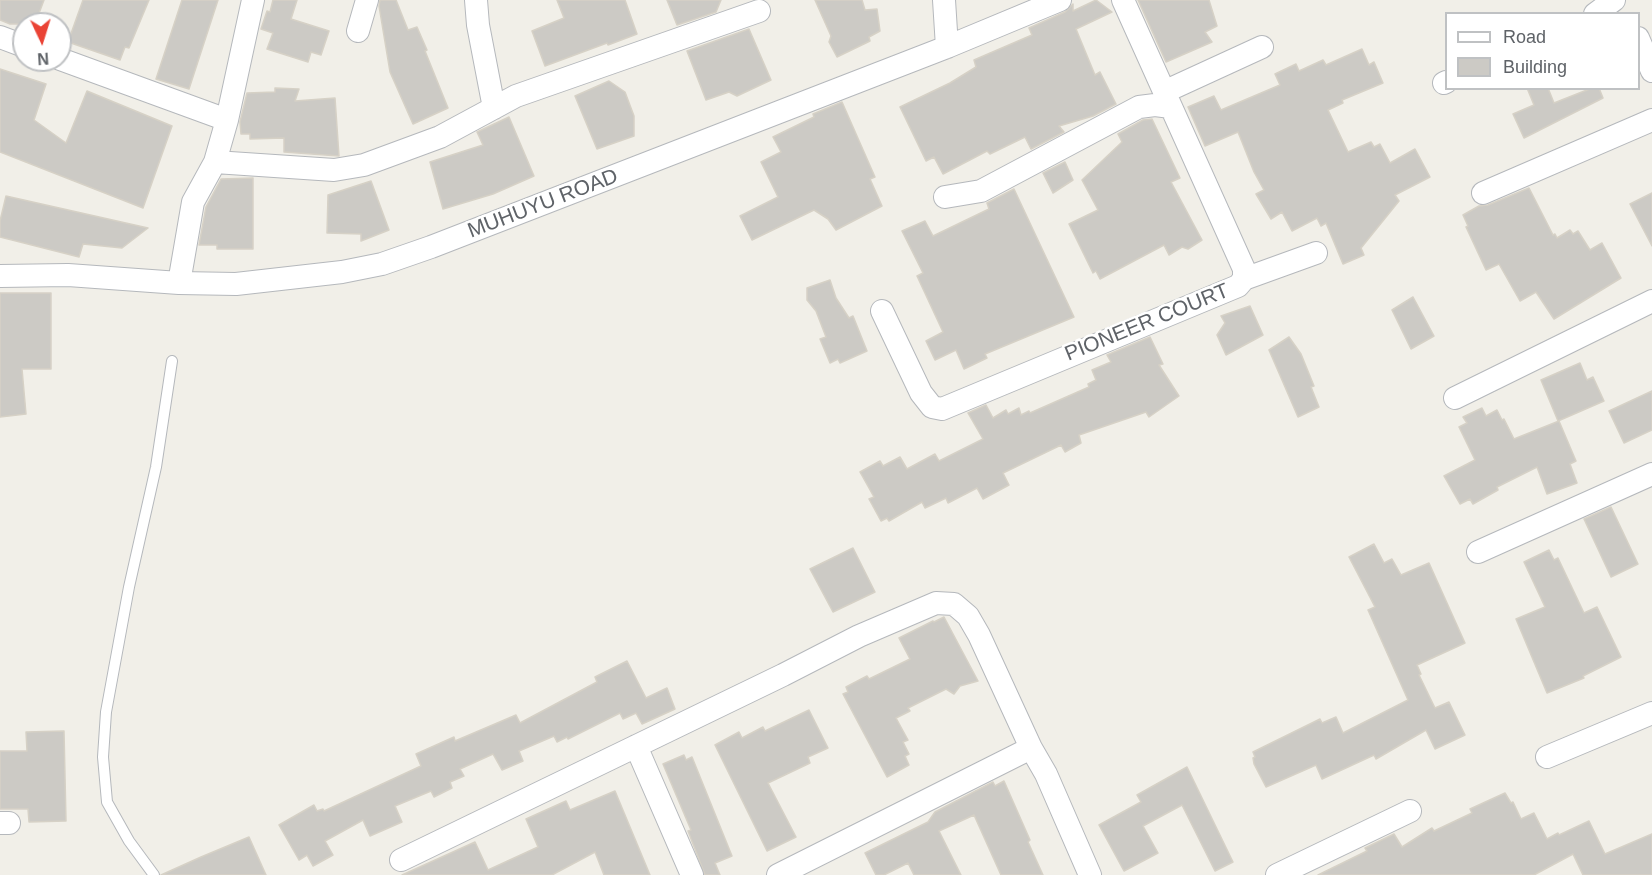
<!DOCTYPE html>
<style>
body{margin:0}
#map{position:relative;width:1652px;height:875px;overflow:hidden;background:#f1efe8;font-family:Helvetica,sans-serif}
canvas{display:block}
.legend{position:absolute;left:1445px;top:12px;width:195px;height:78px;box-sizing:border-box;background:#fff;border:2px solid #bfc1c3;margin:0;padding:8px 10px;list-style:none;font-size:18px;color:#5f6368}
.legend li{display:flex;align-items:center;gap:12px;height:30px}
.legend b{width:30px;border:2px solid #bfc1c3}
.north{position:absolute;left:12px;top:12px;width:60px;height:60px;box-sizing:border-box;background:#fff;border:2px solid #bfc1c3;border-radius:50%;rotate:176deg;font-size:16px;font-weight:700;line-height:24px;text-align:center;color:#5f6368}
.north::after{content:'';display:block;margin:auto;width:21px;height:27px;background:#ea4335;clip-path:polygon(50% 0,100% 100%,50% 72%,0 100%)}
</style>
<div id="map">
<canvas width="1652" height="875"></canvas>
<ul class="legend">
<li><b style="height:8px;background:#fff"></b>Road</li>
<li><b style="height:16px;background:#cccac5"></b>Building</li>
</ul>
<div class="north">N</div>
</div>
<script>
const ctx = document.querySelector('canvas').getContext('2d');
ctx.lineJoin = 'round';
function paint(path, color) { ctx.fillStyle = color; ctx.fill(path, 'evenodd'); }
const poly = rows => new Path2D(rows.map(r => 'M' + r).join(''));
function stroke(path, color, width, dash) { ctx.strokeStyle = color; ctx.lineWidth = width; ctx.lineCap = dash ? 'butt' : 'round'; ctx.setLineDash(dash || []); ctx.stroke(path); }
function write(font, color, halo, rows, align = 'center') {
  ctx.font = font + ' Helvetica,sans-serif'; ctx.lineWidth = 5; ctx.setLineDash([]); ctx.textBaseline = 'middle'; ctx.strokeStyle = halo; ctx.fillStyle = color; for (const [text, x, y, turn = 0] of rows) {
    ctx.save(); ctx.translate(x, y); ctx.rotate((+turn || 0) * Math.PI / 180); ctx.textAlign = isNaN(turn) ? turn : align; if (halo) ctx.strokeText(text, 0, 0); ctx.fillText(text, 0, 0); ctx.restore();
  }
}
const building = poly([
 [0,0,44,0,35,24,10,24,0,20,0,0],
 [83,0,149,0,129,48,125,47,120,60,68,42,83,0],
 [182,0,218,0,189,89,156,79,182,0],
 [273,0,297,0,291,19,329,31,321,55,311,52,308,62,267,49,273,33,261,29,267,11,270,12,273,0],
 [380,0,396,0,408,30,417,27,427,50,425,51,448,108,413,124,390,72,379,6,380,0],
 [557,0,625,0,637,34,608,45,607,43,545,66,532,31,564,18,557,0],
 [667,0,721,0,716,12,677,25,667,0],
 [815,0,862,0,865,10,877,9,880,31,869,37,870,41,837,57,829,42,831,36,815,0],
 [1096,0,1112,12,1076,29,1095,75,1100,72,1116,104,1093,116,1059,126,1064,132,1031,149,1025,137,990,154,987,151,943,174,934,157,926,161,900,107,950,83,976,67,974,60,1032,35,1029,28,1065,12,1073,4,1073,11,1096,0],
 [1138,0,1209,0,1217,26,1205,32,1212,42,1166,62,1138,0],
 [749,29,771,80,737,96,729,92,706,100,687,51,749,29],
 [1362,49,1369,65,1374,62,1383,83,1342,100,1343,103,1328,110,1348,152,1371,142,1374,147,1380,144,1390,163,1415,149,1430,177,1395,195,1399,201,1361,248,1364,255,1343,264,1326,223,1321,226,1317,218,1292,231,1282,212,1271,219,1256,194,1264,190,1254,172,1238,132,1205,146,1188,107,1214,96,1221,110,1280,85,1275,74,1296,64,1299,71,1323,60,1326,65,1362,49],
 [0,69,46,84,34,120,66,143,87,91,172,126,143,208,0,152,0,69],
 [609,81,625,92,634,116,634,136,597,149,575,96,609,81],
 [275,88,299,89,295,101,335,98,339,156,284,152,284,138,250,139,250,134,241,134,240,122,247,93,275,92,275,88],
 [1527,88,1548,88,1554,103,1592,88,1599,88,1603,98,1524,138,1513,114,1534,105,1527,88],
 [842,102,875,177,870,179,882,206,836,230,828,219,814,210,752,240,740,216,778,197,761,162,781,152,773,137,814,117,813,114,842,102],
 [509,117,534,176,493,194,443,209,430,162,483,145,477,132,509,117],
 [1152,119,1180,178,1171,182,1202,240,1188,249,1182,247,1169,255,1164,245,1100,279,1096,271,1093,273,1069,224,1098,210,1082,180,1122,142,1118,134,1143,120,1152,119],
 [1065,162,1073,180,1053,193,1043,173,1065,162],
 [253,178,253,249,217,249,217,245,199,245,206,207,221,179,253,178],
 [371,181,389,230,361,241,361,234,327,233,328,195,371,181],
 [1529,188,1553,235,1555,234,1557,238,1570,230,1573,234,1578,231,1590,250,1602,243,1621,278,1554,319,1536,292,1520,301,1499,264,1486,270,1466,227,1468,226,1463,215,1479,206,1488,205,1529,188],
 [1014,189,1074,317,985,354,987,358,964,369,956,350,935,360,926,341,943,332,917,276,923,273,902,231,925,221,933,236,989,209,987,203,1014,189],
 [1652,193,1652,246,1630,204,1652,193],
 [6,196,148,228,122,248,83,244,79,257,0,237,0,221,6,196],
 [830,280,836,298,849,318,853,316,867,351,840,363,838,359,830,363,820,339,826,337,816,311,807,300,807,288,830,280],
 [0,293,51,293,51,369,22,369,26,414,0,417,0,293],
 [1413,297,1434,336,1411,349,1392,310,1413,297],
 [1250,306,1263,335,1226,355,1217,335,1225,323,1221,316,1250,306],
 [1150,337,1163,364,1159,365,1179,396,1149,417,1146,412,1079,435,1081,443,1065,452,1061,445,1003,473,1009,485,983,499,977,488,948,503,946,498,925,508,922,502,889,521,887,518,881,521,869,499,874,497,860,472,880,461,883,466,900,457,907,469,935,454,939,461,983,439,968,413,986,405,993,418,1006,410,1008,414,1019,408,1021,415,1029,411,1030,413,1089,387,1088,384,1096,380,1092,370,1111,362,1107,355,1150,337],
 [1289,337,1301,354,1314,386,1311,387,1319,407,1298,417,1269,350,1289,337],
 [1580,363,1587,380,1593,377,1604,401,1558,421,1541,380,1580,363],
 [1652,391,1652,430,1624,443,1609,411,1652,391],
 [1482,408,1486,416,1497,410,1502,420,1504,419,1514,439,1559,421,1576,461,1570,464,1577,483,1547,494,1537,467,1497,487,1498,490,1473,504,1470,499,1460,504,1444,476,1475,460,1459,427,1467,423,1463,417,1482,408],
 [1611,507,1638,564,1611,577,1584,519,1611,507],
 [1374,544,1384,563,1392,559,1401,575,1429,563,1465,643,1417,665,1421,674,1419,675,1435,708,1449,702,1465,735,1435,749,1426,730,1376,759,1374,755,1322,779,1316,765,1266,787,1254,764,1253,758,1255,757,1253,752,1320,719,1322,723,1336,717,1343,733,1408,700,1368,610,1375,607,1349,557,1374,544],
 [853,548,875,592,833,612,810,569,853,548],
 [1549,550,1554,560,1558,558,1584,613,1597,607,1621,657,1583,676,1584,678,1547,693,1516,619,1545,607,1524,562,1549,550],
 [944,617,978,681,960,686,954,694,946,689,908,708,910,711,896,718,908,740,903,742,909,754,905,756,909,765,887,777,843,694,848,692,846,687,867,676,869,679,910,659,899,638,933,621,934,622,944,617],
 [627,661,646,698,667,688,675,709,642,724,636,713,623,719,620,713,568,739,567,737,557,742,554,736,519,751,523,761,502,770,493,754,460,769,464,776,450,782,452,788,434,797,431,791,395,806,402,822,370,836,363,820,325,841,333,855,313,866,307,855,299,860,279,825,314,805,317,811,323,809,324,811,421,766,416,754,454,737,455,741,516,715,520,723,597,682,595,677,627,661],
 [809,710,828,748,808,757,810,763,768,783,796,837,767,851,715,745,739,732,742,738,763,727,765,731,809,710],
 [64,731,66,821,29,822,28,809,0,809,0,751,27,751,26,732,64,731],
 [684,755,686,760,692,757,732,856,715,863,720,875,705,875,688,831,691,830,663,764,684,755],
 [1187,767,1233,862,1215,871,1182,805,1143,826,1158,853,1124,871,1099,825,1141,802,1137,795,1187,767],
 [1004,781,1030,840,1028,842,1043,875,1001,875,974,815,939,831,961,875,914,875,908,863,884,875,876,875,865,853,928,822,935,812,993,782,995,786,1004,781],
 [615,791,650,875,604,875,595,852,552,875,402,875,475,842,488,870,538,847,526,819,566,801,570,810,615,791],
 [1505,793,1511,803,1513,802,1521,819,1534,813,1547,839,1558,833,1559,835,1589,821,1605,854,1652,834,1652,875,1583,875,1573,854,1534,875,1318,875,1367,851,1365,848,1394,834,1402,847,1432,828,1434,831,1472,813,1470,809,1505,793],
 [249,837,266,875,161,875,201,857,249,837]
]);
const lane = poly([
 [154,875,129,841,107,802,103,757,106,712,129,587,156,467,172,361]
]);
const street = poly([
 [476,0,478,25,494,108],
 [944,0,947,47],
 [1595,14,1614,0],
 [358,31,367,0],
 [0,37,24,46],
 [1638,38,1652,71],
 [60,59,227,120],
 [1444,83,1446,82],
 [1164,92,1262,47],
 [215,162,334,170,364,165,440,137,516,96,759,11],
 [1483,193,1652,120],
 [945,197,981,191,1139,107,1155,105,1171,107],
 [0,276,68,275,179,283,236,284,342,272,382,264,431,247,947,47,1060,0],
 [1244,279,1316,253],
 [179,283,193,202,215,162,227,120,253,0],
 [882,311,921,393,932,407,942,409,1238,286,1244,279,1244,269,1123,0],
 [1455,398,1652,301],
 [1478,552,1652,474],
 [636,746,692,875],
 [1547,757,1652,713],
 [0,823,9,823],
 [401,860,783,675,859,636,936,603,954,604,968,616,979,635,1031,748],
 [778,875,1031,748,1046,774,1090,875],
 [1277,875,1410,811]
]);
const streetNames = [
 ["MUHUYU ROAD",543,204,-21],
 ["PIONEER COURT",1147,323,-22]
];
paint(building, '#cccac5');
stroke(building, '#d6d1c6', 1.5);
stroke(lane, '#b5b8bc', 12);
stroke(street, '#b5b8bc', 24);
stroke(lane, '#fff', 10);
stroke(street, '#fff', 22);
write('21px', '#5f6368', '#fff', streetNames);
</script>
